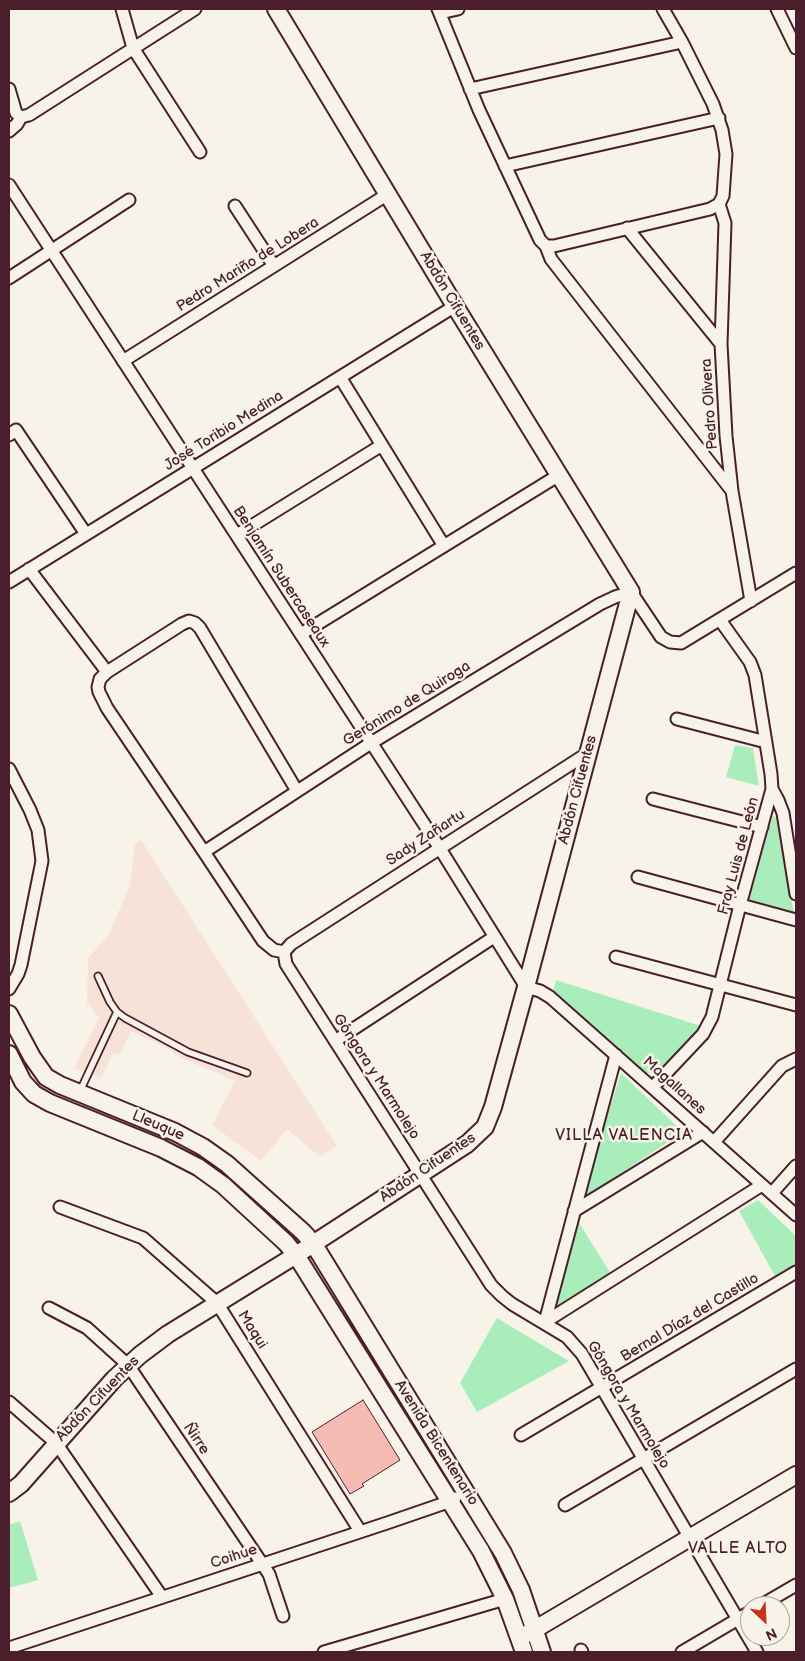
<!DOCTYPE html>
<meta charset="utf-8">
<style>
body{margin:0}
#map{position:relative;width:805px;height:1661px;overflow:hidden;background:#f7f3e8;font-family:"Balsamiq Sans",sans-serif}
canvas{display:block}
.frame{position:absolute;inset:0;border:10px solid #4a1f2b;pointer-events:none}
.north{position:absolute;left:740px;top:1596px;width:50px;height:50px;box-sizing:border-box;background:#f7f3e8;border:1px solid #b29e9c;border-radius:50%;rotate:155deg;font-size:14px;font-weight:700;line-height:20px;text-align:center;color:#4a1f2b}
.north::after{content:'';display:block;margin:auto;width:18px;height:22px;background:#c8321e;clip-path:polygon(50% 0,100% 100%,50% 72%,0 100%)}
</style>
<div id="map">
<canvas width="805" height="1661"></canvas>
<div class="frame"></div>
<div class="north">N</div>
</div>
<script>
const ctx = document.querySelector('canvas').getContext('2d');
ctx.lineJoin = 'round';
function paint(path, color) { ctx.fillStyle = color; ctx.fill(path, 'evenodd'); }
const poly = rows => new Path2D(rows.map(r => 'M' + r).join(''));
function stroke(path, color, width, dash) { ctx.strokeStyle = color; ctx.lineWidth = width; ctx.lineCap = dash ? 'butt' : 'round'; ctx.setLineDash(dash || []); ctx.stroke(path); }
function write(font, color, halo, rows, align = 'center') {
  ctx.font = font + ' "Balsamiq Sans",sans-serif'; ctx.lineWidth = 5; ctx.setLineDash([]); ctx.textBaseline = 'middle'; ctx.strokeStyle = halo; ctx.fillStyle = color; for (const [text, x, y, turn = 0] of rows) {
    ctx.save(); ctx.translate(x, y); ctx.rotate((+turn || 0) * Math.PI / 180); ctx.textAlign = isNaN(turn) ? turn : align; if (halo) ctx.strokeText(text, 0, 0); ctx.fillText(text, 0, 0); ctx.restore();
  }
}
const built = poly([
 [141,840,337,1146,320,1157,287,1129,261,1161,212,1125,235,1081,182,1058,166,1048,131,1031,120,1055,113,1053,101,1078,74,1068,99,1018,87,1003,88,958,108,936,130,885,135,843]
]);
const green = poly([
 [735,745,753,748,759,786,726,777],
 [773,816,776,817,794,913,752,902,748,898],
 [556,980,701,1026,658,1073,646,1073,553,992],
 [621,1073,683,1132,581,1200],
 [758,1200,796,1236,796,1266,776,1278,739,1211],
 [576,1218,611,1274,553,1312],
 [497,1318,569,1361,477,1412,460,1383],
 [20,1521,38,1580,9,1588,9,1525]
]);
const building = poly([
 [363,1400,400,1460,362,1484,364,1486,350,1494,312,1432,363,1400]
]);
const lane = poly([
 [98,976,110,1002,117,1012,125,1018,188,1052,247,1073],
 [80,1091,117,1012]
]);
const street = poly([
 [122,9,133,48,200,152],
 [438,9,479,110,540,240,546,246],
 [663,9,682,42,713,104,722,130,726,154,723,196,719,204],
 [777,9,796,48],
 [440,13,458,9],
 [9,89,16,113,21,117],
 [470,89,682,42],
 [21,117,29,115,195,9],
 [9,131,17,124,21,117],
 [505,166,719,118],
 [9,185,439,847,526,987,540,991,550,997,796,1215],
 [719,204,725,223,721,344,726,436,732,491,751,601],
 [235,206,274,266],
 [627,228,721,344],
 [546,246,551,259,732,491],
 [546,246,554,246,710,209,719,204],
 [9,278,129,200],
 [123,361,388,194],
 [340,377,444,546],
 [9,435,16,430,86,534],
 [237,535,382,445],
 [29,569,107,672],
 [9,582,455,306],
 [301,634,559,475],
 [677,719,766,742],
 [9,769,30,810,38,830,42,861,21,965,18,974,9,989],
 [772,789,778,800,783,813,796,894],
 [653,799,762,827],
 [204,852,371,743,600,604,615,597,631,592,661,637,670,642,681,643,796,573],
 [638,877,796,920],
 [284,952,286,964,491,1285,502,1296,512,1304,567,1337,582,1354,757,1652],
 [284,952,274,950,263,941,204,852,107,708,99,692,98,687,100,679,107,672,182,624,189,621,195,623,200,628,297,791],
 [284,952,291,944,588,753],
 [616,957,796,1005],
 [335,1041,494,937],
 [653,1087,703,1034,712,1017,740,905,772,789,771,774,755,675,750,662,720,620],
 [714,1142,782,1066,796,1059],
 [772,1193,796,1166],
 [60,1207,143,1238,217,1303,360,1531],
 [574,1211,703,1132],
 [49,1308,87,1328,128,1365,269,1574,283,1616],
 [545,1322,616,1055],
 [545,1322,762,1185],
 [9,1402,56,1443,162,1597],
 [521,1435,796,1272],
 [565,1505,796,1369],
 [760,1606,796,1585],
 [9,1648,387,1523,451,1501,455,1498],
 [581,1650,582,1652],
 [324,1652,505,1599],
 [682,1652,750,1612]
]);
const secondary = poly([
 [9,1014,32,1057,46,1077,60,1085,175,1132,203,1147,227,1164,303,1232,313,1243,503,1553,521,1590,542,1652],
 [9,1054,23,1082,34,1094,50,1103,161,1148,198,1167,223,1185,286,1243,296,1255,481,1551,505,1599,524,1652],
 [9,1493,21,1484,114,1379,140,1355,168,1334,296,1255,467,1144,485,1127,493,1107,526,987,631,592,455,306,276,9],
 [527,1634,796,1475]
]);
const streetNames = [
 ["Pedro Mariño de Lobera",248,265,-32],
 ["Abdón Cifuentes",452,301,59],
 ["Pedro Olivera",710,404,-94],
 ["José Toribio Medina",224,431,-32],
 ["Benjamín Subercaseaux",281,577,57],
 ["Gerónimo de Quiroga",407,704,-32],
 ["Abdón Cifuentes",578,790,-75],
 ["Sady Zañartu",426,838,-33],
 ["Fray Luis de León",739,856,-75],
 ["Góngora y Marmolejo",376,1077,57],
 ["Magallanes",674,1086,42],
 ["Lleuque",158,1126,23],
 ["Abdón Cifuentes",428,1168,-34],
 ["Bernal Díaz del Castillo",690,1318,-31],
 ["Maqui",252,1330,58],
 ["Abdón Cifuentes",98,1399,-46],
 ["Góngora y Marmolejo",628,1405,59],
 ["Ñirre",196,1439,56],
 ["Avenida Bicentenario",436,1443,58],
 ["Coihue",234,1557,-18]
];
const neighbourhoodNames = [
 ["VILLA VALENCIA",624,1136],
 ["VALLE ALTO",738,1549]
];
paint(built, '#f7e2d8');
paint(green, '#a9eeba');
paint(building, '#f6bbb2');
stroke(building, '#4a1f2b', 1);
stroke(lane, '#4a1f2b', 9);
stroke(street, '#4a1f2b', 15);
stroke(secondary, '#4a1f2b', 20);
stroke(lane, '#f7f3e8', 5.5);
stroke(street, '#f7f3e8', 11);
stroke(secondary, '#f7f3e8', 16);
write('15px', '#4a1f2b', '#f7f3e8', streetNames);
ctx.letterSpacing = '1px';
write('16px', '#4a1f2b', '#f7f3e8', neighbourhoodNames);
ctx.letterSpacing = '0px';
</script>
